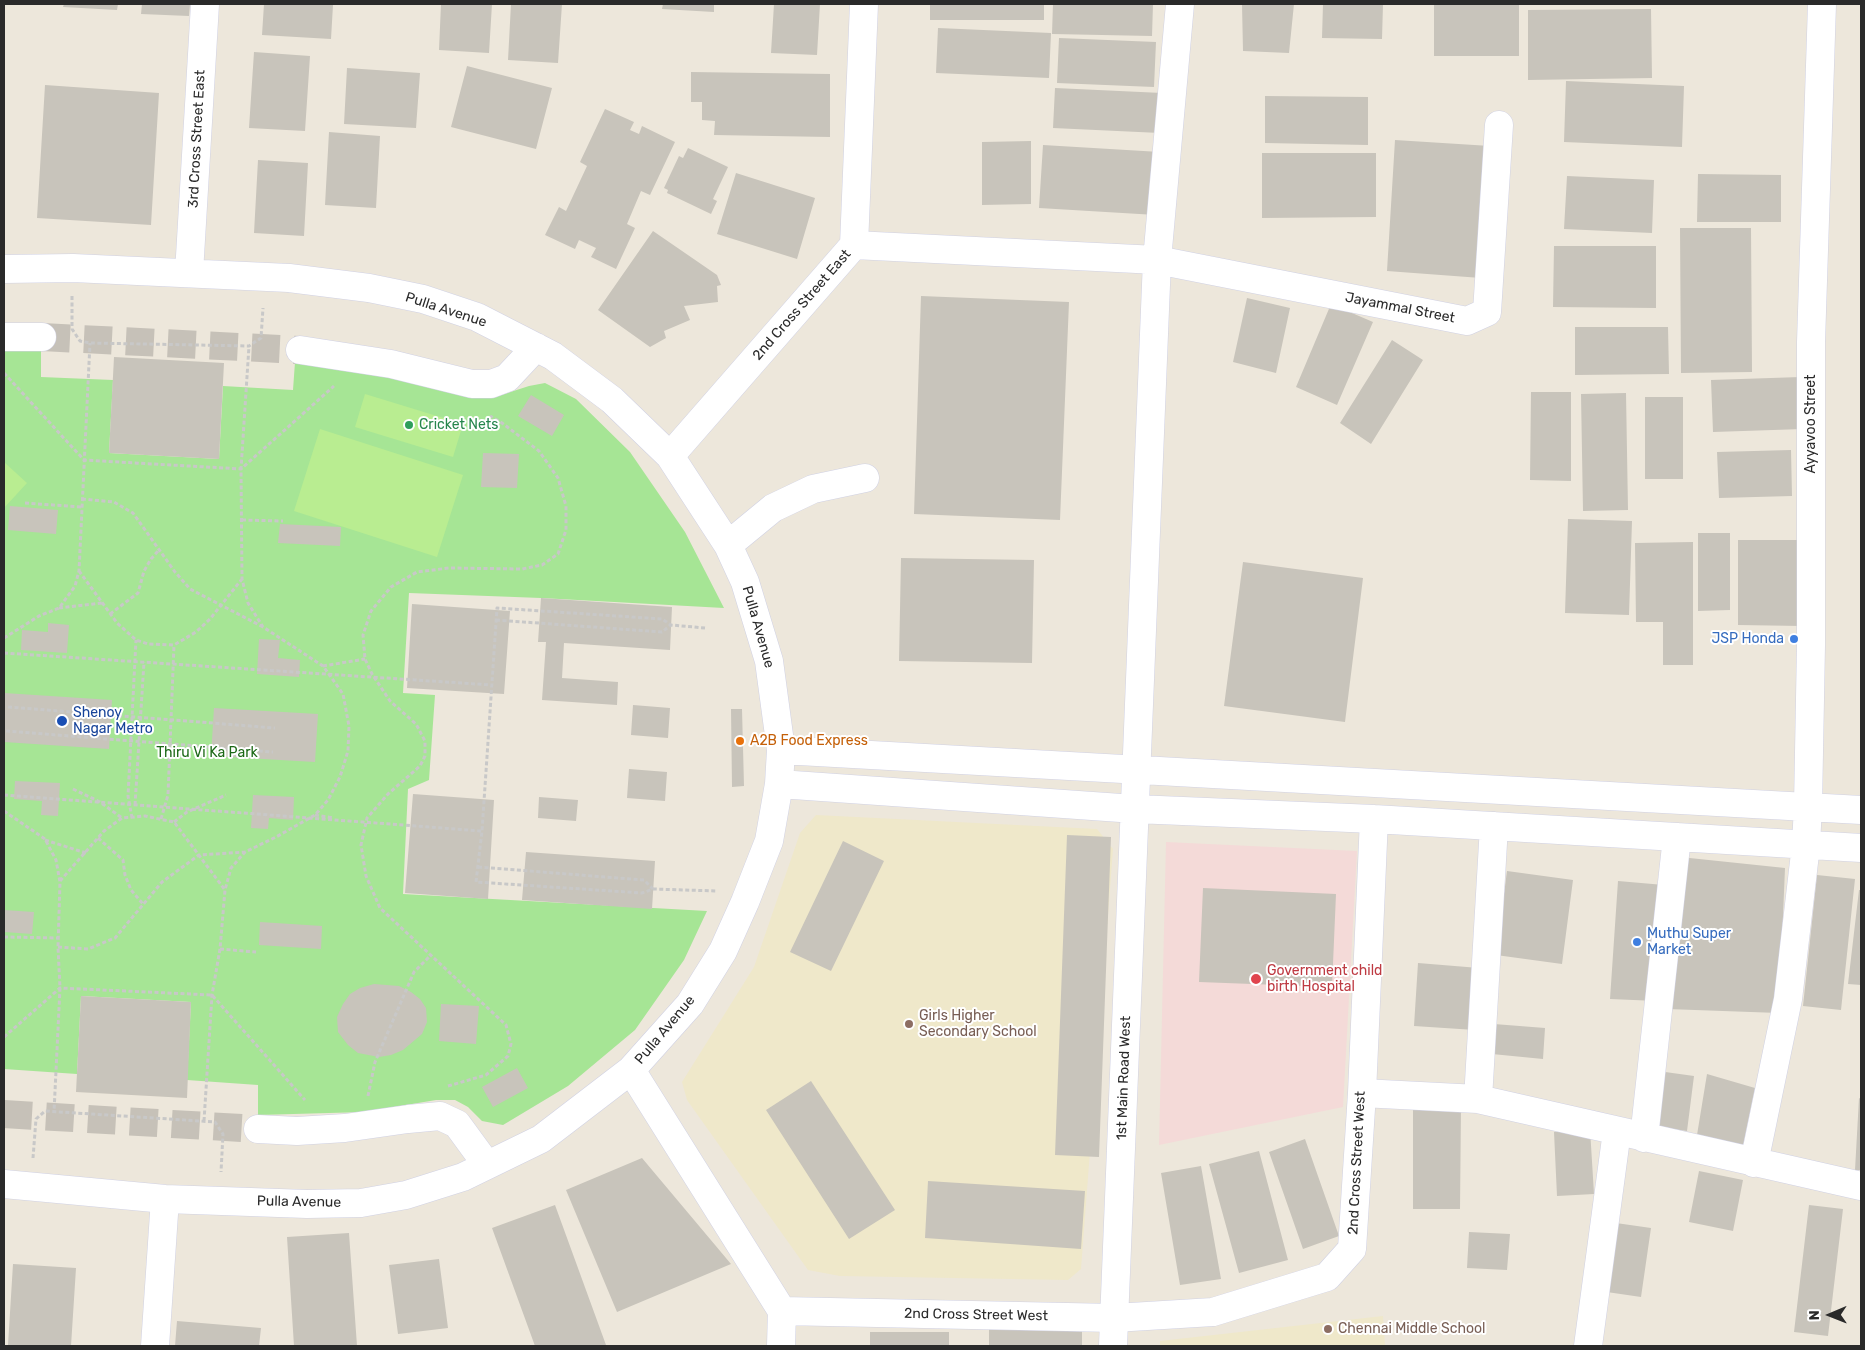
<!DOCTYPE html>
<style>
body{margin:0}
#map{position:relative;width:1865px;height:1350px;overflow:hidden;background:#ede7db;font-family:Rubik,sans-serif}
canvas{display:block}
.frame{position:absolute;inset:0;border:5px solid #2a2a2a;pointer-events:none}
.north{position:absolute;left:1805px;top:1290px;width:50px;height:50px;-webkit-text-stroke:4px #fff;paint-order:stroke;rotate:269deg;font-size:14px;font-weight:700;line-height:20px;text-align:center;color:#2a2a2a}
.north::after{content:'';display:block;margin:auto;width:18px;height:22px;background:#2a2a2a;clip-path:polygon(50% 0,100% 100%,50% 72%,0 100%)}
</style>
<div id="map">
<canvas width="1865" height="1350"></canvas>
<div class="frame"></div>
<div class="north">N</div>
</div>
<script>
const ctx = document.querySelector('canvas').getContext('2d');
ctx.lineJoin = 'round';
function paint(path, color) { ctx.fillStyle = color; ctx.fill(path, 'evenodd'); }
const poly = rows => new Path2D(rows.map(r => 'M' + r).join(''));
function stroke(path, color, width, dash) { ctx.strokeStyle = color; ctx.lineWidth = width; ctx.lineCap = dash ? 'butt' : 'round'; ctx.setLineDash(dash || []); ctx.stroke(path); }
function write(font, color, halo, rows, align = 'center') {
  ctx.font = font + ' Rubik,sans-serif'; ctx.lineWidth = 4; ctx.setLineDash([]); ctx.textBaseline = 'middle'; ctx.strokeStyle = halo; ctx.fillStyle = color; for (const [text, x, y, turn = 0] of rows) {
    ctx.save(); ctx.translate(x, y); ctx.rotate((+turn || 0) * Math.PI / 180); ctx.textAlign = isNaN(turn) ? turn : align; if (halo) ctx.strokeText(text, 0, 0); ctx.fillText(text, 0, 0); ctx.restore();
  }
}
const education = poly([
 [816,815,1097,829,1113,849,1081,1269,1068,1280,840,1276,808,1270,687,1100,682,1082,754,967,800,833],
 [1383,1316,1385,1346,1160,1346,1160,1341]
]);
const medical = poly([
 [1166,842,1357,851,1343,1107,1159,1145]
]);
const green = poly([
 [4,348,41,348,41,377,113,380,109,453,219,459,223,386,293,390,295,362,389,373,470,395,492,398,529,386,545,383,576,399,630,452,685,532,724,608,541,598,409,593,403,693,435,695,429,780,408,789,403,894,707,911,684,960,635,1030,568,1086,503,1125,482,1121,468,1107,455,1100,436,1100,364,1112,258,1115,258,1085,187,1080,191,1002,81,996,77,1074,4,1069]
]);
const pitch = poly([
 [365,394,463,424,453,457,355,427],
 [320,429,463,475,437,557,294,511],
 [4,462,27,483,4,508]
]);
const building = poly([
 [64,4,118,4,117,10,63,7],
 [142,4,190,4,189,16,141,14],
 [264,4,333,5,331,39,262,35],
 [441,4,492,4,489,53,439,50],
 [511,4,562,4,558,63,508,60],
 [663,4,714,4,714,12,662,9],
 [774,4,820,4,817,55,771,53],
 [930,4,1044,4,1044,20,930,20],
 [1053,4,1153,4,1152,36,1052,34],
 [1242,4,1294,4,1289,53,1243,51],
 [1323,4,1383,4,1382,39,1322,38],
 [1434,4,1519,4,1519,56,1434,56],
 [1651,9,1652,78,1528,80,1528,10],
 [938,28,1051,33,1049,78,936,73],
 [1059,38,1156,42,1154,87,1057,83],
 [254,52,310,56,305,131,249,128],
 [467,66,552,88,536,149,451,127],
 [347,68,420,73,416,128,344,124],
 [691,72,830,74,830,137,714,135,715,121,702,120,702,102,691,102],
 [1566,81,1684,86,1682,147,1564,142],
 [45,85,159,93,151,225,37,218],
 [1055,88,1162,93,1160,133,1053,128],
 [1265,96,1368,97,1368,145,1265,143],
 [605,109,634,122,630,130,639,134,642,126,675,142,650,195,641,191,627,224,635,228,616,269,591,257,596,248,579,240,575,249,545,235,559,207,566,211,587,166,580,162],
 [329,132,380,136,376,208,325,205],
 [1395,140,1490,146,1481,278,1387,271],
 [1031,141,1031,204,982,205,982,142],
 [1043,145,1160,152,1156,215,1039,208],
 [688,148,728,167,713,199,717,201,711,214,667,193,668,190,664,188,679,156,683,158],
 [1262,153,1376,153,1376,217,1262,218],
 [258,160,308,163,304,236,254,233],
 [736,173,815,198,797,259,717,234],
 [1698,174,1781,175,1781,222,1697,222],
 [1567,176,1654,180,1652,233,1564,229],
 [1680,228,1751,228,1752,372,1681,373],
 [653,231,717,275,721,285,717,286,718,302,684,306,690,320,664,331,666,338,650,347,598,310],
 [1554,246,1656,246,1656,308,1553,307],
 [921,296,1069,302,1060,520,914,514],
 [1247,298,1290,308,1276,373,1233,362],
 [1331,304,1373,322,1337,405,1296,387],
 [1575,327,1668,327,1669,374,1575,375],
 [1392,340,1423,360,1371,444,1340,423],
 [114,357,224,363,219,459,109,453],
 [1801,377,1803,429,1713,432,1711,380],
 [1531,392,1571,392,1571,481,1530,480],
 [1626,393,1628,510,1583,511,1581,394],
 [531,395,564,415,552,436,518,416],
 [1645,397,1683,397,1683,479,1645,479],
 [1791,450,1792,496,1719,498,1717,452],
 [483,453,519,454,517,488,481,487],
 [10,506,58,510,56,534,8,530],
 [1568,519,1632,521,1629,615,1565,613],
 [280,524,341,527,340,546,278,543],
 [1698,533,1730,533,1730,610,1698,611],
 [1738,540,1803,540,1802,626,1738,625],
 [1693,542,1693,665,1663,665,1663,622,1636,622,1635,543],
 [901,558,1034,560,1032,663,899,661],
 [1243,562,1363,578,1345,722,1224,706],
 [541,598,672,607,670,650,564,643,562,678,618,682,617,705,542,700,546,642,538,642],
 [412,604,510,611,504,694,407,688],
 [48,623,69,625,67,653,21,650,22,630,48,632],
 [259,639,280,640,278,658,300,660,299,677,257,674],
 [4,693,112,700,109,749,4,742],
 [633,705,670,708,668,738,631,735],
 [214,708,318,714,315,762,211,756],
 [731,709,742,709,744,786,732,787],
 [629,769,667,772,665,801,627,798],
 [15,781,60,783,58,816,41,815,42,801,14,799],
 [413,794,494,800,488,899,405,893],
 [253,795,294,797,293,820,269,818,268,829,251,828],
 [539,797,578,800,576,821,538,818],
 [1067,835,1111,837,1099,1157,1055,1155],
 [843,841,884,861,831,971,790,952],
 [526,852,655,861,652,909,522,900],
 [1680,857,1785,868,1779,1013,1667,1009],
 [1507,871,1573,880,1562,964,1496,955],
 [1817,875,1855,879,1841,1010,1803,1006],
 [1618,881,1664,885,1657,1001,1610,999],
 [1203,888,1336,894,1332,987,1199,982],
 [1859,890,1861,890,1861,985,1848,984],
 [4,910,34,912,32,934,4,932],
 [260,922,322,926,321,949,259,945],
 [1418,963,1479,968,1475,1030,1414,1026],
 [374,984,399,986,411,992,420,999,426,1008,427,1022,422,1034,403,1050,391,1055,379,1057,358,1053,348,1045,338,1032,337,1017,343,1004,350,994,360,988],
 [81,996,191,1002,187,1098,76,1092],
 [441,1004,479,1006,476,1044,439,1041],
 [1494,1024,1545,1028,1543,1059,1492,1054],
 [517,1068,528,1088,493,1107,482,1087],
 [1658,1071,1694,1076,1687,1131,1651,1126],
 [1707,1074,1755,1088,1743,1146,1697,1135],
 [811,1081,895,1210,849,1239,766,1110],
 [1859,1098,1861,1099,1861,1170,1855,1170],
 [1413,1105,1461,1105,1460,1209,1413,1209],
 [1590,1129,1594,1194,1557,1196,1554,1132],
 [1305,1139,1339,1236,1303,1249,1269,1152],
 [1259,1151,1288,1260,1239,1273,1209,1164],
 [642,1158,731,1264,617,1312,566,1190],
 [1201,1166,1221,1279,1180,1285,1161,1173],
 [1699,1171,1743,1180,1733,1231,1689,1222],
 [928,1181,1085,1191,1081,1249,925,1238],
 [555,1205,606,1345,604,1346,535,1346,492,1228],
 [1809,1205,1843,1209,1828,1336,1794,1332],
 [1609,1222,1651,1228,1641,1297,1600,1291],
 [1469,1232,1510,1234,1507,1270,1467,1268],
 [349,1233,357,1346,294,1346,287,1237],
 [439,1259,448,1328,398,1334,389,1265],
 [13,1264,76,1268,71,1346,8,1345],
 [177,1321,261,1328,259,1346,175,1346],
 [989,1325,1082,1325,1082,1346,989,1346],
 [870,1332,949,1332,949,1346,870,1346]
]);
const minorTunnel = poly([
 [42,337,300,350],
 [4,1114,258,1129]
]);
const path = poly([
 [72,296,72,329,80,341,90,343,249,346,261,338,263,308],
 [4,373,84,460,241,469,334,386],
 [82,499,114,502,133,513,175,572,190,589,263,627],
 [25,503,81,507],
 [242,520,283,521],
 [79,571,117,623,136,640,148,644,174,645,196,632,210,619,242,579],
 [59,608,102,603],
 [110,614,138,593,144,571,151,559,159,550],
 [496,620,662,632,671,625],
 [705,628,671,625,662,619,497,608,482,831,476,882,642,893,653,889,717,891],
 [4,638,39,616,59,608,75,586,79,571,90,343],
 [4,653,492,685],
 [323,666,365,659],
 [8,707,275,728],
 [6,731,273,752],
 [73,789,100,802,122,818],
 [4,795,482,831],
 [135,805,144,662],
 [4,811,45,839,56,860,60,882,58,947,60,988,54,1112],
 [315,815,334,818],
 [132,818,128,796,136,640],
 [161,819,168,795,174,645],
 [174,822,187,812,226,795],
 [98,838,123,860,125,875,131,890,143,904],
 [45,840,86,853],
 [478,867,644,880,653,889],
 [60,881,104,831,122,818,145,816,174,822,225,890],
 [4,937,58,938],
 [58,947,88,949,115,938,162,882,199,855,245,852],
 [220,949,256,952],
 [4,1037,60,988,212,995,305,1100],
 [448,1086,486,1075,508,1056,511,1044,506,1025,380,908,366,876,361,845,367,818,388,794,420,766,425,756,425,741,416,724,390,701,372,674,365,659,363,635,371,611,391,587,417,572,449,568,522,569,542,565,558,554,566,530,566,506,558,478,539,451,502,423,490,416],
 [368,1096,375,1062,414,972,431,955],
 [204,1121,212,995,220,949,225,890,231,868,245,852,276,837,315,815,328,800,340,777,348,751,349,726,343,694,323,666,263,627,248,603,242,579,241,469,249,346],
 [33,1158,36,1119,45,1111,215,1122,223,1134,221,1172]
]);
const minor = poly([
 [854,245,1157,260,1467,321,1487,312,1499,125],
 [4,269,73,268,289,278,369,288,423,299,477,317,553,356,612,400,670,456,728,545,745,582,769,661,781,750,779,784,769,841,745,902,723,951,690,1004,631,1070,541,1139,463,1177,406,1195,361,1203,307,1204,165,1199,4,1184],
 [189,273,205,4],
 [4,337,42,337],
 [300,350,391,364,472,384,491,384,507,378,536,347],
 [670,456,854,245,864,4],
 [728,545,773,508,813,489,865,478],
 [781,750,1861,810],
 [779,784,1135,809,1374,819,1861,848],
 [631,1070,782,1311,781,1346],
 [1362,1093,1478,1099,1861,1186],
 [1478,1099,1494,826],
 [258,1129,297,1131,345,1128,408,1119,440,1116,457,1124,487,1165],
 [1644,1138,1677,837],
 [1754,1163,1788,999,1806,845,1808,806,1811,645,1811,342,1822,4],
 [782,1311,1114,1318,1213,1312,1327,1277,1352,1249,1362,1093,1374,819],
 [155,1346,165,1199],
 [1113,1346,1157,260,1180,4],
 [1588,1346,1617,1131]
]);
const markers = [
 [409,425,5,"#2e9e5b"],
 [1794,639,5,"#3f7fe0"],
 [62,721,6,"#1a4fb4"],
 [740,741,5,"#e8710a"],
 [1637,942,5,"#3f7fe0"],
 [1256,979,6,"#e0444e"],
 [909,1024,5,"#8d6e63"],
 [1328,1329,5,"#8d6e63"]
];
const streetNames = [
 ["3rd Cross Street East",197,139,-87],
 ["2nd Cross Street East",802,305,-49],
 ["Jayammal Street",1400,308,11],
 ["Pulla Avenue",446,310,18],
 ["Ayyavoo Street",1811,424,-90],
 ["Pulla Avenue",758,627,74],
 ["Pulla Avenue",665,1030,-50],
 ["1st Main Road West",1124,1078,-88],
 ["2nd Cross Street West",1357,1163,-87],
 ["Pulla Avenue",299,1202,1],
 ["2nd Cross Street West",976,1315,1]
];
const leisureNames = [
 ["Cricket Nets",419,425]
];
const shopNames = [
 ["JSP Honda",1784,639],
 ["Muthu Super",1647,934,"left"],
 ["Market",1647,950,"left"]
];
const transitNames = [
 ["Shenoy",73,713],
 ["Nagar Metro",73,729]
];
const foodNames = [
 ["A2B Food Express",750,741]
];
const parkNames = [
 ["Thiru Vi Ka Park",207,753]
];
const healthNames = [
 ["Government child",1267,971],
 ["birth Hospital",1267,987]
];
const educationNames = [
 ["Girls Higher",919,1016],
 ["Secondary School",919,1032],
 ["Chennai Middle School",1338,1329]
];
paint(education, '#efe8ca');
paint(medical, '#f4dad8');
paint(green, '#a6e595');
paint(pitch, '#b9ed91');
paint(building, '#c8c4bb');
stroke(minorTunnel, '#c6c1b8', 28, [28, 14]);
stroke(minor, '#d0d1e3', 29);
stroke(path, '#c8c8c8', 3, [4, 2.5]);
stroke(minor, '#fff', 28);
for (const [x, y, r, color] of markers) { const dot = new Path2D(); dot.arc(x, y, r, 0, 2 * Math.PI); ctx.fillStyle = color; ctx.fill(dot); stroke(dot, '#fff', 2); }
write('14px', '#2a2a2a', '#fff', streetNames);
write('14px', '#27864d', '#fff', leisureNames, 'left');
write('14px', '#366cbe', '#fff', shopNames, 'right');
write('14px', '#164399', '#fff', transitNames, 'left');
write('14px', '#c56008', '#fff', foodNames, 'left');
write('14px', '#1d6917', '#fff', parkNames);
write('14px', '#be3a42', '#fff', healthNames, 'left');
write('14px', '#785e54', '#fff', educationNames, 'left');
</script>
